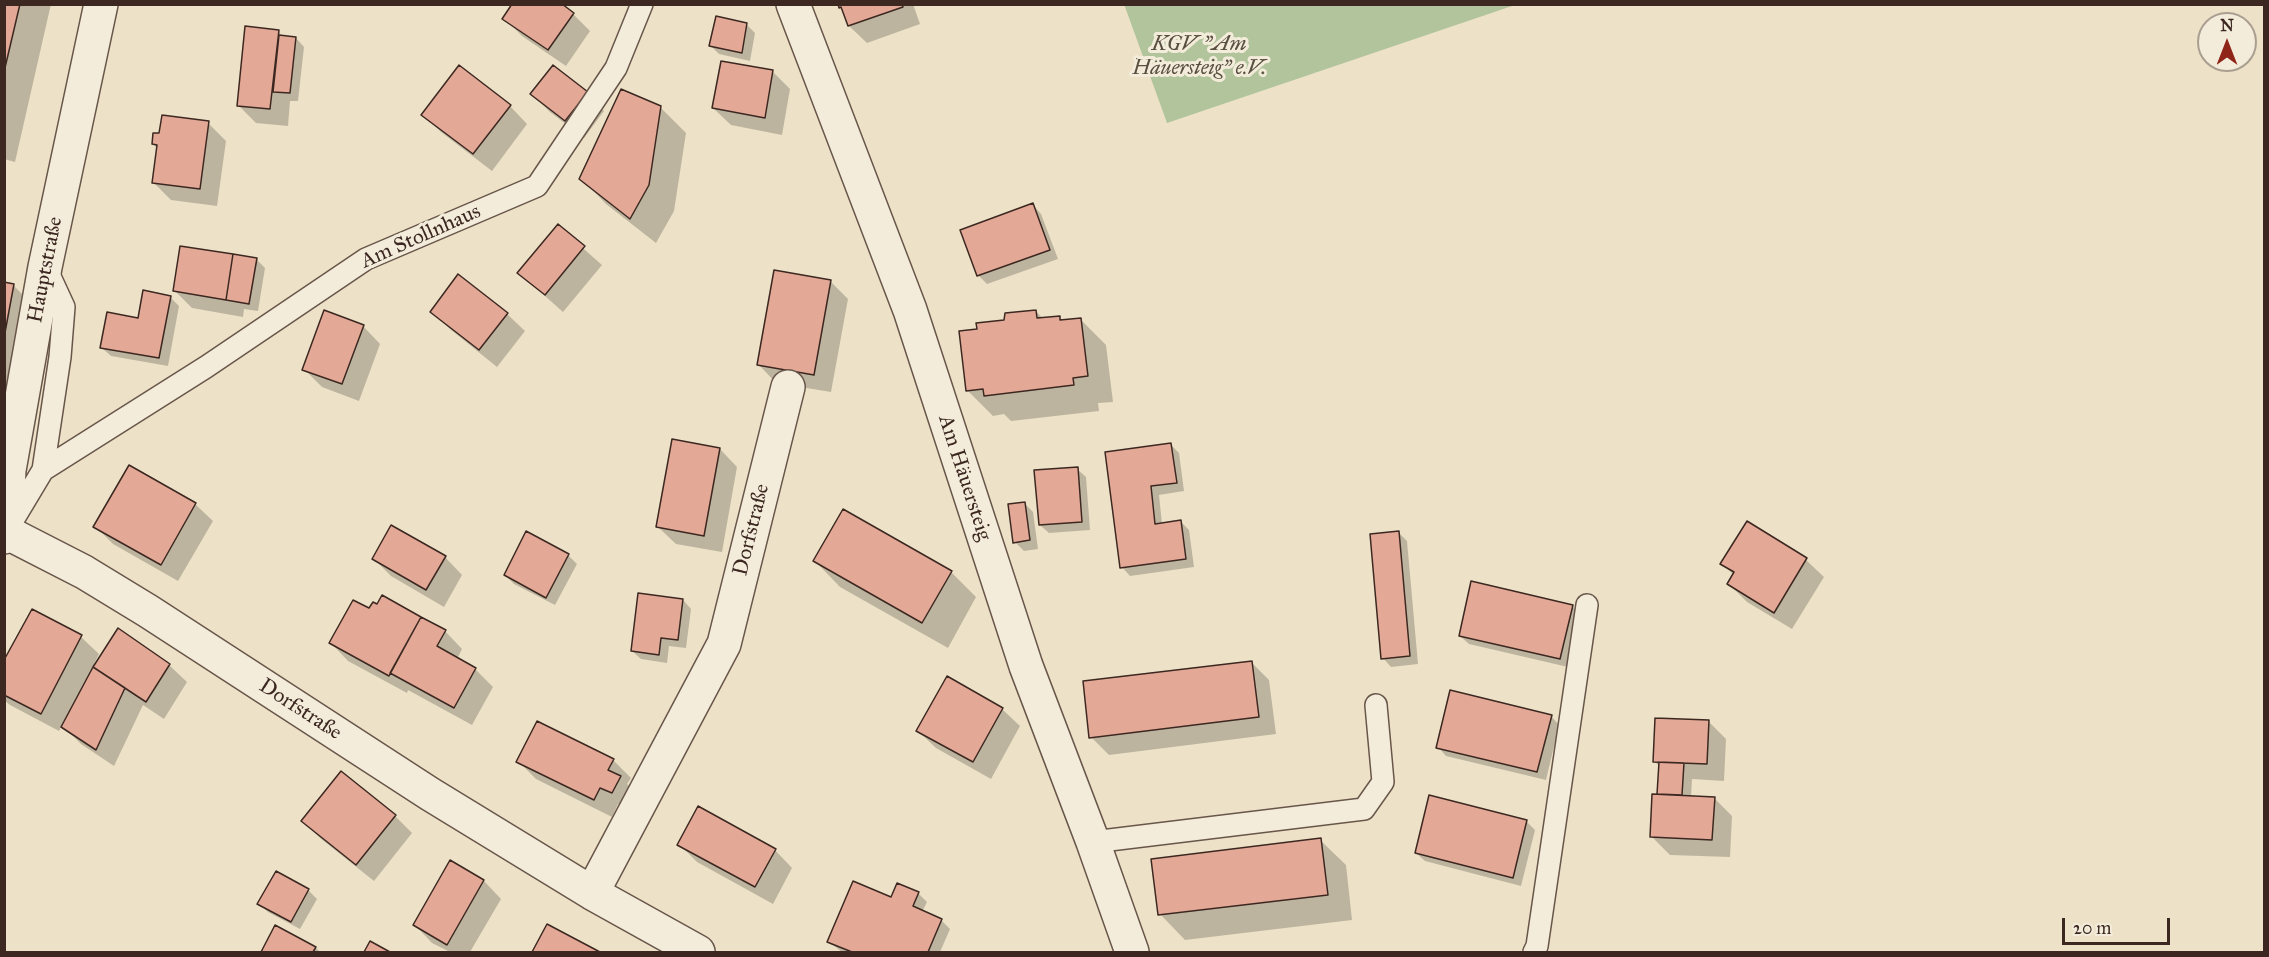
<!DOCTYPE html>
<meta charset="utf-8">
<style>
body{margin:0}
#map{position:relative;width:2269px;height:957px;overflow:hidden;background:#ede2c7;font-family:"IM FELL Great Primer",serif}
canvas{display:block}
.frame{position:absolute;inset:0;border:6px solid #3c2821;pointer-events:none}
.north{position:absolute;left:2197px;top:12px;width:60px;height:60px;box-sizing:border-box;background:#f3ecdb;border:2px solid #aa9e91;border-radius:50%;rotate:0deg;font-size:16px;font-weight:700;line-height:24px;text-align:center;color:#3c2821}
.north::after{content:'';display:block;margin:auto;width:21px;height:27px;background:#8f2418;clip-path:polygon(50% 0,100% 100%,50% 72%,0 100%)}
.scale{position:absolute;left:2062px;top:918px;width:108px;height:27px;box-sizing:border-box;border:3px solid #3c2821;border-top:0;padding-left:8px;font-size:18px;line-height:21px;white-space:nowrap;color:#3c2821;-webkit-text-stroke:4px #f3ecdb;paint-order:stroke}
</style>
<div id="map">
<canvas width="2269" height="957"></canvas>
<div class="frame"></div>
<div class="north">N</div>
<div class="scale">20 m</div>
</div>
<script>
const ctx = document.querySelector('canvas').getContext('2d');
ctx.lineJoin = 'round';
function paint(path, color) { ctx.fillStyle = color; ctx.fill(path, 'evenodd'); }
const poly = rows => new Path2D(rows.map(r => 'M' + r).join(''));
function stroke(path, color, width, dash) { ctx.strokeStyle = color; ctx.lineWidth = width; ctx.lineCap = dash ? 'butt' : 'round'; ctx.setLineDash(dash || []); ctx.stroke(path); }
function write(font, color, halo, rows, align = 'center') {
  ctx.font = font + ' "IM FELL Great Primer",serif'; ctx.lineWidth = 6; ctx.setLineDash([]); ctx.textBaseline = 'middle'; ctx.strokeStyle = halo; ctx.fillStyle = color; for (const [text, x, y, turn = 0] of rows) {
    ctx.save(); ctx.translate(x, y); ctx.rotate((+turn || 0) * Math.PI / 180); ctx.textAlign = isNaN(turn) ? turn : align; if (halo) ctx.strokeText(text, 0, 0); ctx.fillText(text, 0, 0); ctx.restore();
  }
}
const green = poly([
 [1124,4,1515,4,1515,5,1167,123]
]);
const shadow = poly([
 [4,4,51,4,15,162,4,159],
 [841,4,913,4,920,24,867,43,849,26],
 [573,14,590,31,566,66,522,36,504,18],
 [746,24,755,33,750,61,719,54,711,46],
 [278,31,283,37,296,38,304,47,298,101,290,101,288,126,256,123,238,105],
 [723,62,773,72,790,89,782,135,731,125,713,108],
 [587,93,604,111,584,138,550,112,532,94],
 [510,106,527,124,492,171,441,132,423,115],
 [660,107,686,133,674,211,656,243,606,204,581,178],
 [208,123,226,141,217,206,171,200,154,183,158,149,153,144,160,135],
 [1033,205,1041,214,1058,259,987,284,978,275],
 [558,226,602,265,563,312,519,273],
 [256,259,265,268,258,311,244,309,243,317,192,308,174,290],
 [458,276,507,314,525,331,497,367,450,329,432,312],
 [830,281,848,299,831,392,776,383,759,365],
 [4,284,13,285,45,317,4,474],
 [170,297,179,306,168,366,111,356,102,348],
 [1036,311,1043,319,1059,317,1064,322,1081,320,1106,345,1113,402,1098,403,1099,411,1011,421,1004,414,993,416,967,390,978,330],
 [363,326,380,344,359,401,322,387,304,369],
 [1171,445,1179,453,1184,491,1159,495,1162,524,1181,522,1189,530,1194,567,1130,576,1122,567,1107,453],
 [720,449,737,467,722,552,676,544,658,527],
 [1077,469,1086,477,1090,530,1049,533,1040,525],
 [195,504,213,521,178,581,113,544,95,526],
 [1025,504,1033,512,1038,549,1024,551,1015,542],
 [1747,523,1806,560,1824,577,1792,629,1747,602,1729,584,1734,575,1722,564],
 [1398,532,1407,541,1418,664,1391,667,1383,658],
 [568,555,577,564,555,605,514,584,505,575],
 [445,557,462,575,444,607,391,576,374,559],
 [815,561,951,572,976,597,948,648,840,587],
 [683,600,691,609,686,648,669,646,667,663,641,659,632,651],
 [1572,606,1581,615,1568,667,1469,644,1460,636],
 [32,611,81,637,99,654,94,664,96,665,169,665,187,682,164,719,143,705,114,766,81,744,62,725,59,731,10,705,4,700,4,664],
 [445,631,462,649,457,659,475,669,493,687,472,725,408,690,407,693,348,661,331,643],
 [1251,662,1269,680,1276,734,1109,755,1091,737],
 [1002,709,1020,726,991,779,936,748,918,731],
 [1551,716,1559,725,1546,780,1446,756,1438,747],
 [1708,721,1726,739,1724,781,1692,779,1691,797,1714,798,1732,816,1730,857,1670,855,1652,837,1659,795,1660,767,1654,761],
 [613,760,631,778,627,784,637,794,630,810,618,804,612,817,536,779,518,761],
 [395,816,412,833,374,881,320,838,303,821],
 [1526,821,1535,830,1521,886,1425,861,1416,853],
 [1320,840,1346,865,1352,920,1185,940,1160,914],
 [679,844,775,850,792,868,773,904,697,862],
 [451,862,484,881,501,899,470,952,450,952,432,943,415,925],
 [308,890,317,899,300,929,268,912,259,903],
 [918,893,927,902,922,912,941,920,950,929,940,952,842,952,829,942,892,899],
 [548,926,596,952,533,952],
 [276,927,316,948,320,952,262,952]
]);
const building = poly([
 [4,4,20,4,4,72,4,4],
 [512,4,562,4,574,13,548,50,502,19,512,4],
 [838,4,902,4,903,7,848,26,841,7,839,8,838,4],
 [716,16,747,23,742,53,709,46,716,16],
 [245,26,279,30,270,109,237,106,245,26],
 [279,35,296,37,290,93,273,92,279,35],
 [721,61,773,70,765,118,712,108,721,61],
 [459,65,511,105,473,154,421,115,459,65],
 [553,65,588,92,565,121,530,94,553,65],
 [621,89,661,106,649,185,630,219,579,179,621,89],
 [162,115,209,121,200,189,152,183,157,145,152,144,153,133,159,133,162,115],
 [1033,203,1050,250,977,276,960,230,1033,203],
 [558,224,585,246,545,295,517,273,558,224],
 [180,246,233,254,226,300,173,291,180,246],
 [233,254,257,258,249,304,226,300,233,254],
 [774,270,831,280,814,375,757,365,774,270],
 [458,274,508,313,479,350,430,312,458,274],
 [4,282,14,284,4,338,4,282],
 [143,290,171,296,159,358,100,348,107,312,138,318,143,290],
 [324,310,364,325,342,384,302,370,324,310],
 [1036,310,1037,318,1060,316,1060,320,1081,318,1088,376,1073,378,1074,385,984,396,983,389,966,391,959,331,977,329,976,323,1004,320,1005,313,1036,310],
 [672,439,720,448,704,536,656,527,672,439],
 [1171,443,1177,483,1151,486,1155,524,1181,520,1186,559,1120,568,1105,452,1171,443],
 [129,465,196,503,161,565,93,527,129,465],
 [1078,467,1082,522,1039,525,1034,470,1078,467],
 [1025,502,1030,540,1013,543,1008,504,1025,502],
 [843,509,952,571,922,623,813,561,843,509],
 [1747,521,1807,558,1774,613,1727,584,1734,572,1720,564,1747,521],
 [391,525,446,556,426,590,372,559,391,525],
 [526,531,569,554,546,598,504,575,526,531],
 [1399,531,1410,656,1381,659,1370,534,1399,531],
 [1471,581,1573,605,1560,659,1459,636,1471,581],
 [638,593,683,599,678,640,661,638,659,655,631,651,638,593],
 [382,595,421,617,389,676,329,643,353,600,369,608,373,602,377,604,382,595],
 [32,609,82,635,41,714,4,695,4,660,32,609],
 [421,617,446,630,437,646,476,668,454,708,390,673,421,617],
 [118,628,170,664,146,702,93,667,118,628],
 [1252,661,1259,717,1089,738,1083,681,1252,661],
 [93,667,125,688,96,750,61,727,93,667],
 [947,676,1003,708,973,762,916,731,947,676],
 [1450,690,1552,715,1537,772,1436,748,1450,690],
 [1655,718,1709,720,1707,764,1653,762,1655,718],
 [537,721,614,759,608,770,621,776,612,793,600,788,594,800,516,762,537,721],
 [1659,762,1684,763,1682,795,1657,794,1659,762],
 [341,771,396,815,356,865,301,821,341,771],
 [1652,794,1715,797,1712,840,1650,837,1652,794],
 [1429,795,1527,820,1513,878,1415,853,1429,795],
 [698,806,776,849,755,887,677,845,698,806],
 [1321,838,1328,895,1158,915,1151,859,1321,838],
 [450,860,484,880,447,945,413,925,450,860],
 [276,871,309,889,291,922,257,904,276,871],
 [853,881,891,897,897,883,919,892,913,906,942,919,928,952,852,952,827,942,853,881],
 [547,924,600,952,532,952,547,924],
 [275,925,316,947,313,952,261,952,275,925],
 [370,941,390,952,364,952,370,941]
]);
const service = poly([
 [43,470,206,367,366,259,537,186,616,68,642,4],
 [10,525,43,470,60,357,64,307,46,268],
 [1093,842,1364,809,1383,782,1376,705],
 [1534,952,1537,946,1587,605]
]);
const minor = poly([
 [793,4,910,310,1026,666,1093,842,1132,952],
 [4,531,84,572,148,611,430,794,592,893,698,952],
 [592,893,724,644,788,387]
]);
const tertiary = poly([
 [4,537,6,531,9,470,45,267,101,4]
]);
const parkNames = [
 ["KGV \"Am",1199,45],
 ["Häuersteig\" e.V.",1199,69]
];
const streetNames = [
 ["Am Stollnhaus",421,237,-24],
 ["Hauptstraße",46,270,-79],
 ["Am Häuersteig",964,478,72],
 ["Dorfstraße",752,530,-76],
 ["Dorfstraße",300,710,33]
];
paint(green, '#b1c49b');
paint(shadow, '#0003');
paint(building, '#e3a896');
stroke(building, '#3c2821', 1.5);
stroke(service, '#68564a', 24);
stroke(minor, '#68564a', 36);
stroke(tertiary, '#68564a', 36);
stroke(service, '#f3ecdb', 21);
stroke(minor, '#f3ecdb', 33);
stroke(tertiary, '#f3ecdb', 33);
write('italic 21px', '#594f40', '#f3ecdb', parkNames);
write('21px', '#3c2821', '#f3ecdb', streetNames);
</script>
